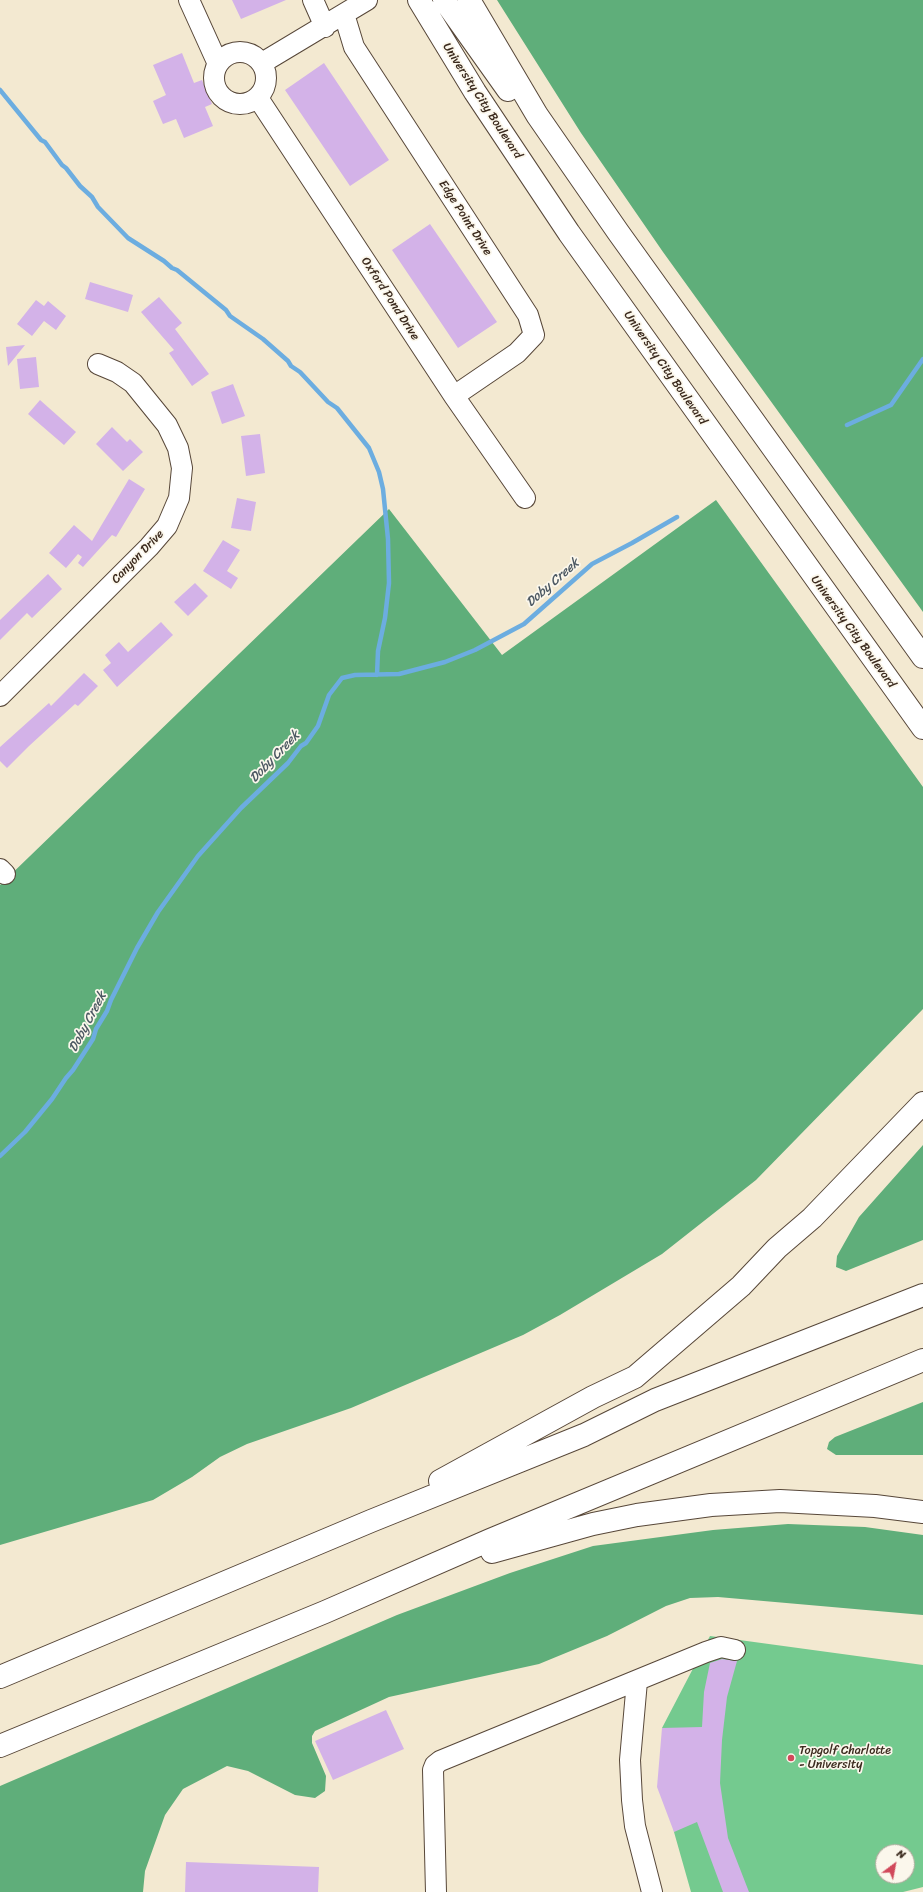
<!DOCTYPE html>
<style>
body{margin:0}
#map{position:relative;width:923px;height:1892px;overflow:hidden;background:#f3e9d1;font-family:Sriracha,sans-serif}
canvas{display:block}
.north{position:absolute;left:875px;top:1844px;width:40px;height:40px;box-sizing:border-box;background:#fbf7ec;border:1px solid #aea59a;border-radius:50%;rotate:32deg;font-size:11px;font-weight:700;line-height:16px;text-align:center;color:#3b2a1e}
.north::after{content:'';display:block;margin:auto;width:14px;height:18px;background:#d1495b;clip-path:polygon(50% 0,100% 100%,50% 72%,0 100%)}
</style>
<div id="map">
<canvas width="923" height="1892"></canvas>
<div class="north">N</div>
</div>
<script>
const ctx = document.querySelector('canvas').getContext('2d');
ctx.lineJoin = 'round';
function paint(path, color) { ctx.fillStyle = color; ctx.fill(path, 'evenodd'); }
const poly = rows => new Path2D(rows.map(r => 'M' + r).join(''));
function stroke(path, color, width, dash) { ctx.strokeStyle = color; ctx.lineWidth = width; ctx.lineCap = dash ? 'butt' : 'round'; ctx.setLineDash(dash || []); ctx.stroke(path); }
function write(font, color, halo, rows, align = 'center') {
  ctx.font = font + ' Sriracha,sans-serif'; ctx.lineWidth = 3.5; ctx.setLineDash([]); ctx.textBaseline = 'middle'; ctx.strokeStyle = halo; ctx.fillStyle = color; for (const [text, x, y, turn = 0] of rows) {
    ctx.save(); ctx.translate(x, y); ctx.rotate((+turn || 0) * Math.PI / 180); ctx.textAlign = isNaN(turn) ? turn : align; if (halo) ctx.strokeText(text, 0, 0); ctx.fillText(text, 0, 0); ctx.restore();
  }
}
const green = poly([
 [710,1636,923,1665,923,1887,903,1892,691,1892,674,1832,662,1728],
 [883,1852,907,1852,907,1876,883,1876]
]);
const forest = poly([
 [497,0,923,0,923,612,663,252,581,133],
 [716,500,923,787,923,1009,756,1180,662,1254,560,1315,523,1335,351,1408,247,1444,220,1457,192,1477,153,1500,0,1545,0,885,389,509,502,655],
 [923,1145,923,1240,846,1271,836,1267,837,1256,859,1217],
 [923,1402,923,1455,836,1455,827,1449,829,1442,835,1437],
 [788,1524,865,1527,923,1535,923,1615,718,1597,690,1598,666,1606,607,1636,539,1664,389,1697,315,1731,312,1736,312,1743,326,1776,325,1791,315,1798,295,1795,248,1771,227,1766,183,1789,165,1815,145,1871,143,1892,0,1892,0,1786,397,1615,510,1573,593,1546,713,1530]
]);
const stream = poly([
 [0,90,41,140,45,142,62,165,66,168,80,186,92,197,98,207,128,238,164,261,172,268,177,270,226,310,230,316,263,339,288,361,291,366,300,372,328,402,337,408,369,448,379,472,383,489,388,539,389,583,385,618,378,651,377,675],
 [847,425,891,405,923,359],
 [0,1156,25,1132,52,1099,66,1078,73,1070,93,1039,96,1029,107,1011,111,1000,137,948,158,912,198,856,241,808,288,763,301,746,306,743,318,726,329,695,342,678,355,675,399,674,445,662,475,650,524,624,592,564,632,543,677,517]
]);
const building = poly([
 [232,0,286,0,241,19],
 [182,53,194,83,202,80,212,104,205,107,213,126,184,138,176,119,163,124,153,101,166,95,153,65],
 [324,63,389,160,350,186,285,90],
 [430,224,497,322,458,348,392,250],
 [90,282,133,295,128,312,85,299],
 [159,297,182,323,175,329,209,374,192,386,169,353,174,350,141,312],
 [36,300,44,306,48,301,66,316,56,330,44,321,32,336,17,324],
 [25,345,8,366,6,347],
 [36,357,39,387,20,389,17,359],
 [233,384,245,416,222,424,211,392],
 [40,400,76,432,64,445,28,414],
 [112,427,127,442,130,439,143,452,123,471,96,444],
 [260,434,265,473,246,476,241,436],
 [129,479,145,489,116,537,112,535,83,567,78,563,82,557,78,554,66,568,49,553,74,525,92,541],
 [237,498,256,502,251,531,231,528],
 [223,540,240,550,227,571,238,578,231,589,203,571],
 [48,574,62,589,32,618,27,613,0,640,0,620],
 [195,583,208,596,188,616,174,602],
 [161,622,173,635,117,687,103,670,111,663,105,655,119,642,128,652],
 [84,673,98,686,78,706,75,704,29,746,7,768,0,761,0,747,49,703,51,706],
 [722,1659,737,1661,727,1697,722,1740,720,1783,728,1838,749,1892,723,1892,697,1822,674,1832,657,1787,662,1728,702,1727,704,1692,710,1663],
 [386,1710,404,1749,333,1780,315,1741],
 [186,1862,319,1867,318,1892,185,1892]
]);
const minor = poly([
 [189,0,218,64],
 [313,0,325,27],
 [344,14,354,47,528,315,534,335,517,353,454,396],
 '214 78a26 26 0 1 1 52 0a26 26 0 1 1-52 0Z',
 [262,63,367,0],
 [258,98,454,396,525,498],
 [0,696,149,547,167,526,179,498,182,468,178,448,167,425,133,383,117,372,98,364],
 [0,869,5,874],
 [637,1681,630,1760,632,1800,635,1826,652,1892],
 [436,1892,433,1770,435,1765,440,1761,706,1652,721,1647,735,1650]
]);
const major = poly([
 [419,0,475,92,569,233,923,728],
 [444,0,508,90],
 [469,0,537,115,618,232,923,657]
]);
const highway = poly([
 [440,1481,593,1397,635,1377,741,1286,777,1248,812,1218,923,1103],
 [492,1552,593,1524,637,1515,711,1505,780,1501,875,1506,923,1512],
 [0,1677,371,1521,584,1435,655,1400,923,1295],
 [0,1746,325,1612,490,1540,923,1360]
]);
const markers = [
 [791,1758,4,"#d1495b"]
];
const streetNames = [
 ["University City Boulevard",482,101,57],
 ["Edge Point Drive",465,218,57],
 ["Oxford Pond Drive",390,299,57],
 ["University City Boulevard",665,368,55],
 ["Canyon Drive",138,557,-46],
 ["University City Boulevard",853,632,54]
];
const poiNames = [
 ["Topgolf Charlotte",799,1751],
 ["- University",799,1765]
];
const waterNames = [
 ["Doby Creek",553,583,-41],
 ["Doby Creek",275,757,-46],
 ["Doby Creek",88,1022,-62]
];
paint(green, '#74ca8f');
paint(forest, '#5fae7a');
stroke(stream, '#6cade0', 4.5);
paint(building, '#d3b2e8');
stroke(minor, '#574739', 22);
stroke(major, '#574739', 24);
stroke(highway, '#574739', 24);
stroke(minor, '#fff', 20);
stroke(major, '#fff', 22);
stroke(highway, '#fff', 22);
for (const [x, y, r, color] of markers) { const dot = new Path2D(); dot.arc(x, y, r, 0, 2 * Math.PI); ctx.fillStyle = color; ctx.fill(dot); stroke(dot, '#fbf7ec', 1.5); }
write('12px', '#3b2a1e', '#fbf7ec', streetNames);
write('12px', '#3b2a1e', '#fbf7ec', poiNames, 'left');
write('italic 13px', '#4c5862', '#fbf7ec', waterNames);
</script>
